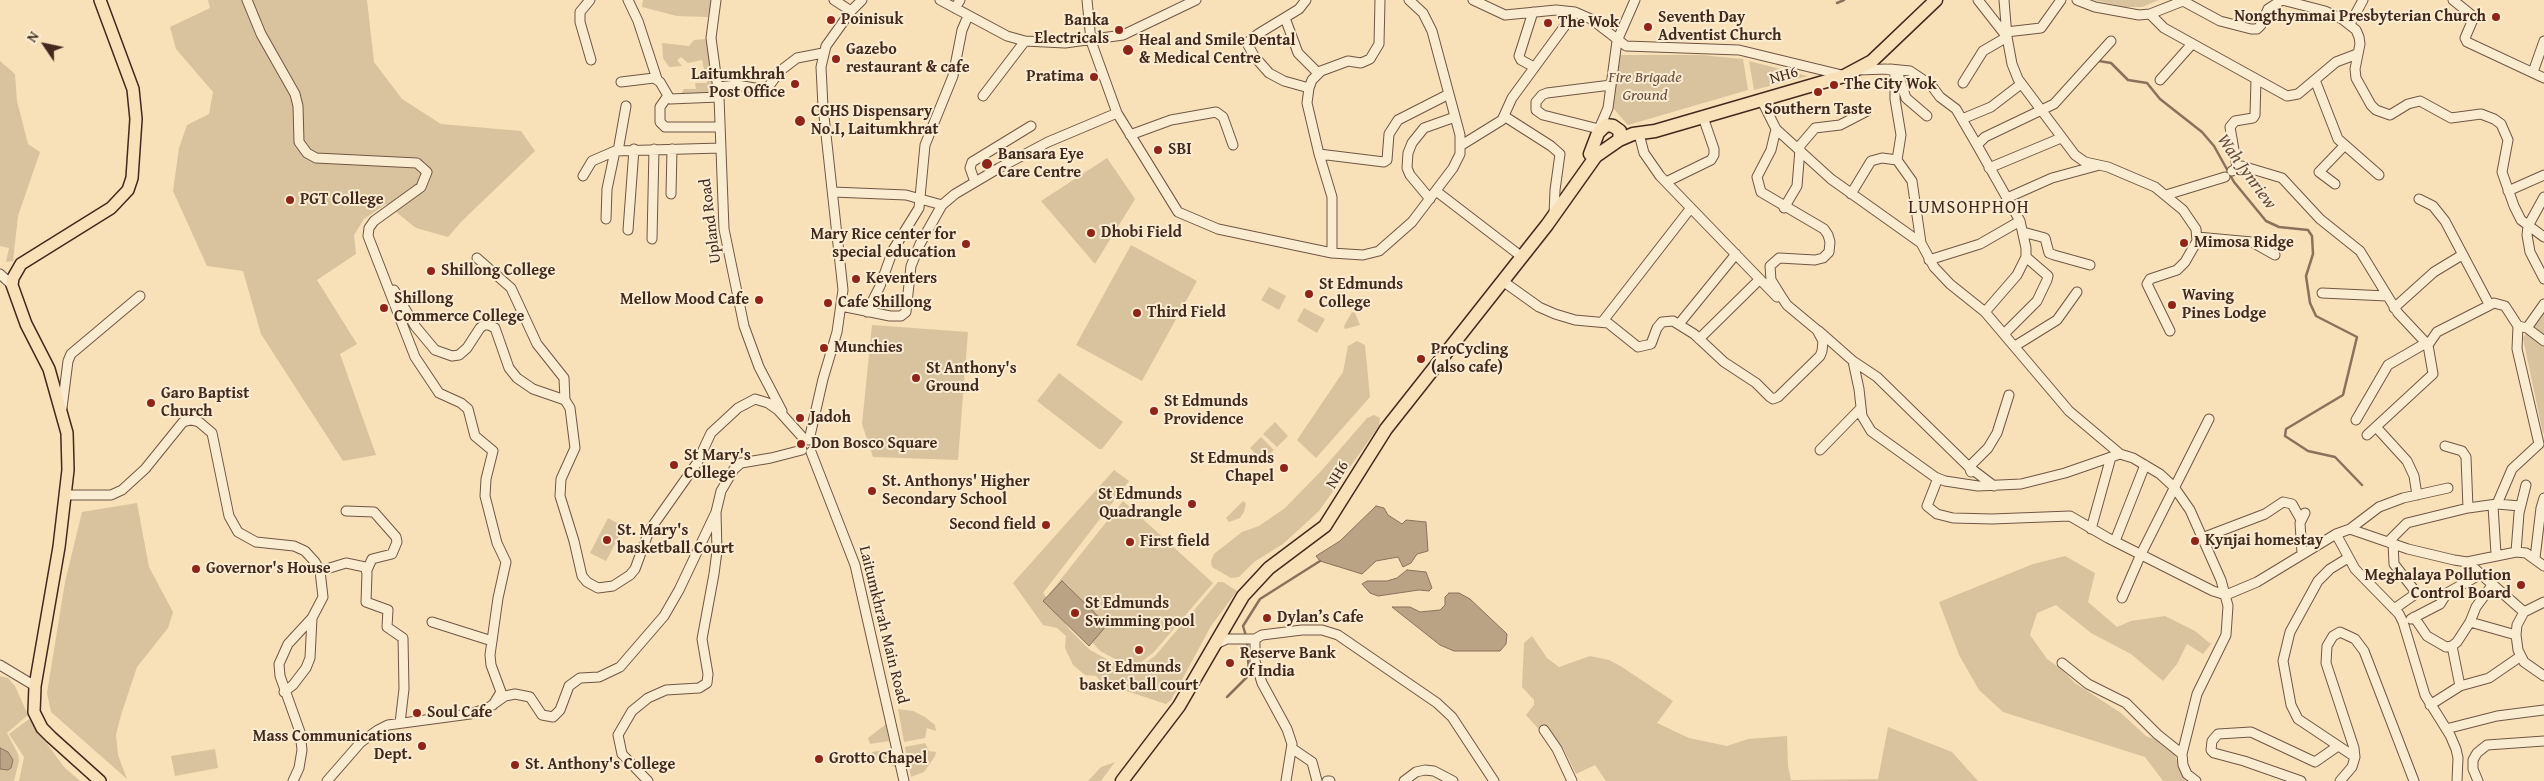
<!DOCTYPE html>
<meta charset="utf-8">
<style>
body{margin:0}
#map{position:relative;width:2544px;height:781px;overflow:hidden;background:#f8e1b8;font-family:"Gentium Book Plus",serif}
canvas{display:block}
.north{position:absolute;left:20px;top:20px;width:50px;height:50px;-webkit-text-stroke:4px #faecd1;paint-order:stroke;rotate:304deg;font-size:14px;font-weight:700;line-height:20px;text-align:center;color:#43281e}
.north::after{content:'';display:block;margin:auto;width:18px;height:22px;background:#43281e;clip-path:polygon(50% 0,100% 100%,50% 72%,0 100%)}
</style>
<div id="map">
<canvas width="2544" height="781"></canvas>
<div class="north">N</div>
</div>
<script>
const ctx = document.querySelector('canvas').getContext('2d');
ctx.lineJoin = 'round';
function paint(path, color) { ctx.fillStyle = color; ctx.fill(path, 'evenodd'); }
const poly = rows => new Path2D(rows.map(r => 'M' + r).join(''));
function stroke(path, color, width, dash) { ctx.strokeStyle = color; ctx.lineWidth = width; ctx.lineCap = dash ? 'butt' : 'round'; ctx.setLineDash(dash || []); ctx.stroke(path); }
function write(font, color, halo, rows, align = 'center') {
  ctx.font = font + ' "Gentium Book Plus",serif'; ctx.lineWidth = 4; ctx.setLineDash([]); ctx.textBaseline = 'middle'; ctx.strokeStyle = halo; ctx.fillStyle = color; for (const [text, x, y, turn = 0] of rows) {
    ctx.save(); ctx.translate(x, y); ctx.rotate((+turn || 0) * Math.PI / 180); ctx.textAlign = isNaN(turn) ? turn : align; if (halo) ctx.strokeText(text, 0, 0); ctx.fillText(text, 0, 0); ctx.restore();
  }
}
const green = poly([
 [208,0,367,0,374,62,402,99,441,124,521,131,535,151,462,221,448,237,416,228,386,204,364,219,354,235,356,254,317,280,357,344,340,354,376,455,343,461,261,334,243,271,207,266,173,191,179,148,187,125,209,114,213,92,176,49,170,27,210,8],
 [643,0,713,0,708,17,677,16,642,7],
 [2094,0,2159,0,2142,7,2125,7],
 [707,39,715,85,712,92,681,94,684,89,696,89,695,83,707,83,702,60,688,63,681,57,677,60,682,66,669,67,663,58,662,43,689,46,694,40],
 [1619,55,1701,55,1743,59,1748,90,1628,125,1613,108],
 [0,61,15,74,17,101,28,144,40,152,18,216,13,261,6,262,9,248,0,246],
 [1749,61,1808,76,1754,90],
 [1107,158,1135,199,1095,264,1041,201],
 [1131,245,1197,281,1142,381,1076,345],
 [1269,287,1286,296,1279,310,1261,300],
 [1304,308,1325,319,1317,333,1297,321],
 [1352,312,1355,313,1360,325,1345,329,1344,326],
 [2544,312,2544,433,2543,434,2523,338,2532,324],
 [872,325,968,332,958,460,873,457,862,424],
 [1357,341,1365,345,1370,397,1316,458,1297,440,1343,372,1348,346],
 [1059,373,1123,422,1102,449,1099,449,1037,401],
 [1374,415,1380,418,1379,426,1319,511,1283,544,1254,562,1239,577,1231,578,1212,567,1211,561,1214,554,1242,532,1259,526,1285,508,1322,470,1367,418],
 [1275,422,1288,436,1277,447,1263,434],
 [1261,437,1274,450,1263,461,1250,448],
 [1114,470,1129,481,1043,593,1069,629,1090,650,1112,662,1130,665,1127,661,1117,660,1100,651,1049,594,1123,501,1213,583,1154,652,1139,664,1145,663,1155,656,1218,582,1223,582,1237,591,1211,626,1171,700,1166,704,1102,683,1096,676,1085,675,1073,665,1065,648,1066,636,1057,628,1043,625,1013,583],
 [1243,501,1246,503,1244,512,1240,518,1229,522,1226,518],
 [137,503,149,567,173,612,168,628,137,667,121,715,116,735,118,755,127,779,51,712,47,693,65,582,82,512],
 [608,518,624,527,606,561,590,553],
 [2065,556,2095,573,2088,602,2117,627,2131,621,2165,616,2195,631,2211,644,2203,654,2187,644,2177,664,2163,681,2131,654,2091,633,2056,605,2037,613,2030,635,2047,659,2060,668,2075,683,2121,713,2146,736,2174,746,2176,759,2188,781,2163,781,2145,757,2003,712,1979,690,1959,655,1939,602,2033,564],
 [1532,636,1547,658,1559,667,1590,656,1609,660,1622,667,1673,701,1657,723,1689,738,1727,746,1748,739,1787,736,1788,766,1791,780,1878,779,1888,727,1952,752,1978,781,1606,781,1595,765,1576,774,1563,748,1551,743,1526,715,1534,705,1534,700,1522,687,1524,643],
 [0,676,8,678,15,686,28,715,7,733,18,754,19,761,14,781,0,781],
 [898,709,913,711,925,717,935,725,936,731,927,728,925,738,904,742],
 [29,719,64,767,80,781,19,781,24,757,9,734],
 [886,724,889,741,870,744,868,738],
 [925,743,929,751,936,752,935,756,924,772,911,777,905,747],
 [215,749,218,768,175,776,171,756],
 [891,749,895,767,873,758,872,752],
 [1115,762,1101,781,1088,781,1101,767]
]);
const water = poly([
 [1376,506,1384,508,1388,515,1402,524,1406,520,1426,522,1428,551,1417,554,1411,563,1403,567,1398,557,1376,561,1362,574,1320,561,1316,556,1340,541,1376,506],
 [1407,570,1426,572,1432,588,1429,591,1419,590,1378,596,1370,593,1362,584,1367,581,1387,581,1397,578,1407,570],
 [1062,581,1107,625,1089,646,1043,601,1062,581],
 [1449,593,1459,593,1470,599,1507,634,1506,644,1500,651,1454,651,1440,645,1392,607,1410,607,1420,612,1440,610,1445,605,1445,597,1449,593],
 [0,748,8,752,13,760,11,768,8,770,0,769,0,748]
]);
const stream = poly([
 [1837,3,1844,0],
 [2099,61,2111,63,2128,80,2147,83,2160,99,2202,132,2214,146,2234,182,2266,221,2279,227,2308,230,2312,236,2313,254,2306,276,2310,303,2316,316,2357,337,2343,395,2286,429,2285,436,2308,451,2335,457,2362,485],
 [1246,636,1243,626,1260,599,1320,561],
 [1227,697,1249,675,1247,642]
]);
const minor = poly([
 [247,0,261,34,295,94,298,106,299,142,307,153,316,158,417,163,427,172,421,187,374,221,369,228,368,236,415,357,439,393,461,403,468,409,475,436,493,451,486,479,485,496,497,543,506,562,498,598,490,655,491,665,501,692,493,705],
 [590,0,580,12,580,22,591,60],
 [628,0,638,21,657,79],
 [716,0,711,38,719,97,724,229,744,326,759,367,782,411],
 [834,0,851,11],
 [940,0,1007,36,1025,41,1065,43,1123,35,1196,0],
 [1087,0,1091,41,1117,113,1178,212,1218,229,1332,253,1363,255,1379,251,1412,222,1453,168,1460,154,1460,135,1432,31,1423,13,1409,0],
 [1306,0,1299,9,1258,34,1247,43,1254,56,1269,73,1284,81,1309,88],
 [1473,0,1505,15,1556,10,1575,12,1591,19,1626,46,1739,50,1842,75],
 [1978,0,2007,37,2012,64,2018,79,2075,155,2085,162,2108,167,2155,187,2183,210,2196,229,2197,241,2185,262,2177,270,2150,279,2147,284,2170,331],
 [2077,0,2095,7,2139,15,2150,14,2183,1,2220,21,2251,29,2257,29,2261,25,2268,9,2282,0,2325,11,2342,19,2356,30,2359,37,2360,44,2355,69,2356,78,2371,105,2376,110,2390,115,2408,104,2420,101,2451,118,2481,114,2494,119,2501,124,2508,140,2502,172,2514,206,2521,220,2544,237],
 [2453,0,2474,17,2465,38,2467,42,2544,78],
 [955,8,960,0],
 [1533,12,1519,56,1521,60,1534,67],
 [2150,14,2164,28,2287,96,2298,94,2336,62,2357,54],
 [1285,18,1298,53,1318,73],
 [2350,24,2363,0],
 [2006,32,2041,28,2061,0],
 [1890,69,1910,71,1931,85,1940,97,1956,109,1977,145],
 [1859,70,1886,69,1895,71,1895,99,1901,135,1897,160,1912,181,1921,243,1934,267,1950,284,1985,312,2069,411,2120,454],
 [2533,72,2544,41],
 [1898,74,1906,98,1927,116],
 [2160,80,2192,44],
 [2315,80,2338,139,2379,175],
 [621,82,654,78,660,82,670,99,719,97],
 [1963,83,1983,51,2007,37,2004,0],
 [718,87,737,85,766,90,780,71,797,58,823,53],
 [983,96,1025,41],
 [667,97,660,107,660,122,665,127,720,127],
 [1504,116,1551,146,1560,154,1555,190,1554,215],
 [1962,119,1991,107,2021,84],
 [1599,129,1543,115,1536,110,1536,102,1542,95,1547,93,1611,85],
 [1599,129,1608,108,1617,41,1635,0],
 [1776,129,1831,179,1921,243],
 [1639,134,1644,153,1660,176,1777,297],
 [1130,135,1171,120,1216,112,1223,117,1233,145],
 [1460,146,1502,120,1512,98,1575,12],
 [1798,148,1815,128,1840,125,1867,111],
 [618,151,626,106],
 [1319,154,1384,162,1387,160,1389,134,1398,120,1449,94],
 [2237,167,2230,127,2235,121,2253,118,2255,115,2256,79],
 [1989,168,2061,138],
 [2232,171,2242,166,2282,178,2320,219,2360,251,2398,313,2428,345],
 [583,176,592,161,615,151,721,148],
 [975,182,970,168,972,162,1031,126],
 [1666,182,1711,160,1714,155,1714,149,1703,117],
 [2335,184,2319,172,2344,146],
 [1436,191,1522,257],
 [2508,191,2544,175],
 [833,192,906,195,942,205],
 [671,194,672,149],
 [1851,194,1871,161,1882,158,1897,160],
 [2166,195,2225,177],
 [2544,197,2528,226,2527,235,2530,252,2544,279],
 [2007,198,2052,178,2096,166],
 [1430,199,1410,175,1407,168,1408,153,1412,143,1424,128,1455,117],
 [2419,199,2433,206,2445,221,2489,304],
 [1784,208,1797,186,1800,149],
 [606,219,607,189,615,151],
 [628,230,634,149],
 [2023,232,2045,238,2049,253,2054,255,2090,265],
 [2197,237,2252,242,2275,255],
 [652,239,654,149],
 [1332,253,1332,197,1319,154,1307,103,1309,88,1312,80,1321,71,1348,61,1361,63,1370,59,1379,44,1380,0],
 [477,258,511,288,537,344,564,378,565,400],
 [1929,260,1980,244,2020,221],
 [0,274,12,285],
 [1504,282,1539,307,1555,314,1575,320,1608,323,1638,347,1651,344,1657,328,1662,322,1673,321,1694,334,1724,362,1756,383,1770,397,1773,399,1778,397,1820,356,1822,351,1823,341,1817,330,1787,305,1781,296,1771,280,1770,266,1779,258,1815,260,1823,258,1829,252,1830,242,1828,235,1824,229,1761,192,1757,177,1771,150,1776,129,1761,99],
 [394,290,415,326,435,350,452,356,459,355,467,348,480,328,484,325,489,325,495,328,509,368,517,378,533,389,565,400,570,408,575,448,561,479,560,496,574,541,582,576,587,582,598,588,613,586,630,575,635,569,649,531,697,463,711,433,738,408,755,399,768,403,778,410,805,440],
 [2322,293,2387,296],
 [2544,304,2527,328,2544,341],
 [841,306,890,316,901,316,906,312,911,266,920,244,942,205,955,194,999,168,1048,142,1117,113],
 [2394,308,2434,272,2462,255],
 [867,312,880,286,893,250,919,208,925,145,953,76,962,30,968,16],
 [1985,312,2017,275,2026,257,2026,248,2020,221,1977,145,1985,137,2054,104,2111,41],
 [1603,321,1690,209],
 [1679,324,1736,254],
 [1819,331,1853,361,1877,377,1969,467,1994,486],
 [2004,334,2037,301,2047,280,2048,276,2026,257],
 [1699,339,1760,279],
 [2015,346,2057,320,2077,292],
 [1853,361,1859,389,1862,416,1871,431,1935,477,1945,481,1978,486,2021,484,2065,473,2120,454,2133,458,2160,474,2174,487,2190,510,2221,580,2228,606,2226,635,2197,694,2182,754,2183,765,2187,774,2196,781],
 [62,408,68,361,71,354,140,296],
 [2356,420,2388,365,2426,343],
 [2376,427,2407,461,2414,476,2417,495],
 [2367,435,2433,374,2428,345,2437,332,2494,303,2505,306,2518,326,2527,328],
 [809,440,823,379,837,332,843,290,823,107,821,67,826,46,851,11,862,0],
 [2445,446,2462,451,2466,457,2468,508],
 [1820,450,1861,408],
 [811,452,855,565,904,781],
 [1971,472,1969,467,1988,448,1997,433,2009,395],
 [1938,478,1927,506,1937,514,1953,518,1992,519,2070,516,2108,538,2213,591,2226,595,2257,582,2336,534,2350,529,2408,549,2454,560,2467,562,2516,552,2526,553,2544,566],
 [65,495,111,495,122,490,145,469,183,422,191,420,199,422,212,433,229,516,238,532,256,542,294,546,305,551,315,562,320,571,323,597,312,618,288,644,279,664,280,676,300,732,302,750,299,768,293,781],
 [2497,504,2520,506],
 [2493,506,2496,554],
 [346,511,374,512,396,537,397,542,392,554,372,559,367,570],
 [2091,529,2111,457],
 [2350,529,2379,507,2403,498,2448,488],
 [2336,534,2355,569,2399,614,2403,622,2425,695,2450,735,2456,749,2458,758,2457,781],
 [2202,538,2265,514,2283,502,2292,504,2300,518],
 [2115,541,2145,465],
 [2388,542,2407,523,2468,508,2497,504,2512,469,2539,444,2517,349,2518,326],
 [2393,543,2394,564,2415,591,2414,595,2394,609],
 [2516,552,2519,513,2526,485],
 [2302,553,2300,523,2305,513],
 [2348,558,2330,569,2318,581,2290,632,2283,661,2291,705,2298,719,2355,757],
 [2535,558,2541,508,2544,498],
 [2467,562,2524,612],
 [320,571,346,563,365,567,367,573,366,602,388,610,387,627,403,638,404,689,400,723],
 [2122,598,2141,554,2209,419],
 [2544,602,2524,612,2517,625,2516,635,2518,650,2524,662,2544,676],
 [2414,617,2427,636,2446,647,2452,646,2457,642,2470,622,2516,635],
 [2411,619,2440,604,2447,593,2481,574],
 [432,622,492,641],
 [2470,622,2476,607,2493,584],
 [1255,639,1255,661,1262,683,1287,729,1292,744,1286,781],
 [1216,644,1227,639,1255,639,1262,635,1302,630,1322,630,1338,635,1437,703,1452,717,1494,781],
 [2452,646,2460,686],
 [2062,663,2088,684,2126,703,2157,734,2182,754],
 [0,665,35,686],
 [284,692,293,685,306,668,310,658,312,618],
 [2430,705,2460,686,2489,678,2521,656],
 [2446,729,2497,716,2544,710],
 [1544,730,1557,749,1572,781],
 [1293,749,1312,762,1317,781],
 [327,781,361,742,378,730,388,725,470,714,488,708,505,696,515,694,530,697,542,715,553,717,560,710,569,686,580,678,599,677,620,667,664,616,679,590,716,512],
 [648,781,622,754,618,735,632,711,648,698,666,690,699,688,707,683,708,674,702,639,714,574,717,551,716,512,721,491,734,469,741,463,771,458,802,450],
 [1327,781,1330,781],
 [1404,781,1416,772,1425,770,1434,771,1453,781],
 [2301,781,2244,761,2214,753,2211,750,2212,741,2218,734,2251,732,2315,762,2338,746],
 [2340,781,2352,767,2355,757,2354,748,2326,663,2327,646,2333,636,2340,632,2355,639,2364,651,2414,781],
 [2478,781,2473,769,2473,760,2477,753,2487,745,2544,741]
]);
const major = poly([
 [100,0,133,89,136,119,132,178,128,190,111,208,21,264,13,278,12,285,26,324,49,369,67,433,68,470,59,547,35,686,34,712,42,728,51,737,100,781]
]);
const highway = poly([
 [1619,140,1620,131,1613,126,1606,125,1598,133,1590,154,1596,156,1619,140,1633,134,1655,131,1844,76,1872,61,1936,0],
 [1122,781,1179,706,1243,596,1269,568,1325,526,1386,429,1547,225,1596,156]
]);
const markers = [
 [2496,17,5,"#8f2418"],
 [831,20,5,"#8f2418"],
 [1548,23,5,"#8f2418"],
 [1648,27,5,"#8f2418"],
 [1119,30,5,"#8f2418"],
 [1128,50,6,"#8f2418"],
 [836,59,5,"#8f2418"],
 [1094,77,5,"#8f2418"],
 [795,84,5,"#8f2418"],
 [1834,85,5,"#8f2418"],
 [1818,92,5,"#8f2418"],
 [800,121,6,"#8f2418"],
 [1158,150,5,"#8f2418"],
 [987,164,6,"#8f2418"],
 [290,200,5,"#8f2418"],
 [1091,233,5,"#8f2418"],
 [2184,243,5,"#8f2418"],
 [966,244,5,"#8f2418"],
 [431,271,5,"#8f2418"],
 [856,279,5,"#8f2418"],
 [1309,294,5,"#8f2418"],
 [759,300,5,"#8f2418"],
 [828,303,5,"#8f2418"],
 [2172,305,5,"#8f2418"],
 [384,308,5,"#8f2418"],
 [1137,313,5,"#8f2418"],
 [824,348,5,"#8f2418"],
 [1421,359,5,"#8f2418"],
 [916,378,5,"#8f2418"],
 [151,403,5,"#8f2418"],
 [1154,411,5,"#8f2418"],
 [800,418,5,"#8f2418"],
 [801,444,5,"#8f2418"],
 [674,465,5,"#8f2418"],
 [1284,468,5,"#8f2418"],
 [872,491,5,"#8f2418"],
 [1192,504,5,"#8f2418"],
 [1046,525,5,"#8f2418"],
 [607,540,5,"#8f2418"],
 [2195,541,5,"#8f2418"],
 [1130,542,5,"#8f2418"],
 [196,569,5,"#8f2418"],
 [2521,585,5,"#8f2418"],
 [1075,613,5,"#8f2418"],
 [1267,618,5,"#8f2418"],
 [1139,650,5,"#8f2418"],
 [1230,663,5,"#8f2418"],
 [417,713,5,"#8f2418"],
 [422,746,5,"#8f2418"],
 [819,759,5,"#8f2418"],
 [515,765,5,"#8f2418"]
];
const poiNames = [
 ["Nongthymmai Presbyterian Church",2486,17,"right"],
 ["Seventh Day",1658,18],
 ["Adventist Church",1658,36],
 ["Poinisuk",841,20],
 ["Banka",1109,21,"right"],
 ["Electricals",1109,39,"right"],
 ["The Wok",1558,23],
 ["Heal and Smile Dental",1139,41],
 ["& Medical Centre",1139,59],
 ["Gazebo",846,50],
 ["restaurant & cafe",846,68],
 ["Laitumkhrah",785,75,"right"],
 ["Post Office",785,93,"right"],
 ["Pratima",1084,77,"right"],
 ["The City Wok",1844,85],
 ["Southern Taste",1818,110,"center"],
 ["CGHS Dispensary",811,112],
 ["No.I, Laitumkhrat",811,130],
 ["SBI",1168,150],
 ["Bansara Eye",998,155],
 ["Care Centre",998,173],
 ["PGT College",300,200],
 ["Dhobi Field",1101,233],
 ["Mary Rice center for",956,235,"right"],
 ["special education",956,253,"right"],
 ["Mimosa Ridge",2194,243],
 ["Shillong College",441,271],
 ["Keventers",866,279],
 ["St Edmunds",1319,285],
 ["College",1319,303],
 ["Waving",2182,296],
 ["Pines Lodge",2182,314],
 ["Shillong",394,299],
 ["Commerce College",394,317],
 ["Mellow Mood Cafe",749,300,"right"],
 ["Cafe Shillong",838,303],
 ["Third Field",1147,313],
 ["Munchies",834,348],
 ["ProCycling",1431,350],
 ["(also cafe)",1431,368],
 ["St Anthony's",926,369],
 ["Ground",926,387],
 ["Garo Baptist",161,394],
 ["Church",161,412],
 ["St Edmunds",1164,402],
 ["Providence",1164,420],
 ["Jadoh",810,418],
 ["Don Bosco Square",811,444],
 ["St Mary's",684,456],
 ["College",684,474],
 ["St Edmunds",1274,459,"right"],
 ["Chapel",1274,477,"right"],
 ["St. Anthonys' Higher",882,482],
 ["Secondary School",882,500],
 ["St Edmunds",1182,495,"right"],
 ["Quadrangle",1182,513,"right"],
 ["Second field",1036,525,"right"],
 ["St. Mary's",617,531],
 ["basketball Court",617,549],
 ["Kynjai homestay",2205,541],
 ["First field",1140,542],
 ["Governor's House",206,569],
 ["Meghalaya Pollution",2511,576,"right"],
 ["Control Board",2511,594,"right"],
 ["St Edmunds",1085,604],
 ["Swimming pool",1085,622],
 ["Dylan’s Cafe",1277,618],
 ["Reserve Bank",1240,654],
 ["of India",1240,672],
 ["St Edmunds",1139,668,"center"],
 ["basket ball court",1139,686,"center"],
 ["Soul Cafe",427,713],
 ["Mass Communications",412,737,"right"],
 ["Dept.",412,755,"right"],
 ["Grotto Chapel",829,759],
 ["St. Anthony's College",525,765]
];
const streetNames = [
 ["NH6",1784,76,-16],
 ["Upland Road",711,221,-97],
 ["NH6",1338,475,-59],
 ["Laitumkhrah Main Road",883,625,76]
];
const parkNames = [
 ["Fire Brigade",1645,78],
 ["Ground",1645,96]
];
const waterNames = [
 ["Wah Jynriew",2246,172,54]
];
const neighbourhoodNames = [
 ["LUMSOHPHOH",1969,208]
];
paint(green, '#d9c29e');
paint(water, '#baa284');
stroke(water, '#8a715b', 1);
stroke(stream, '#8a715b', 2.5);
stroke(minor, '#705644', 11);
stroke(major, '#43281e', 14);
stroke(highway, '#43281e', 15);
stroke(minor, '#faecd1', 9);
stroke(major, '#f8e1b8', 11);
stroke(highway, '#f8e1b8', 12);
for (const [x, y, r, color] of markers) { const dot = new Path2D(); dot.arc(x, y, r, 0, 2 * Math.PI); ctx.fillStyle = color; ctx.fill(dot); stroke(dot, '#faecd1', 2); }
write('bold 16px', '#43281e', '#faecd1', poiNames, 'left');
write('16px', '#43281e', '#faecd1', streetNames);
write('italic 16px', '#684e3e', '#faecd1', parkNames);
write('italic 18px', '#674d3d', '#faecd1', waterNames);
ctx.letterSpacing = '1px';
write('18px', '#43281e', '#faecd1', neighbourhoodNames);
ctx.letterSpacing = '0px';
</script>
